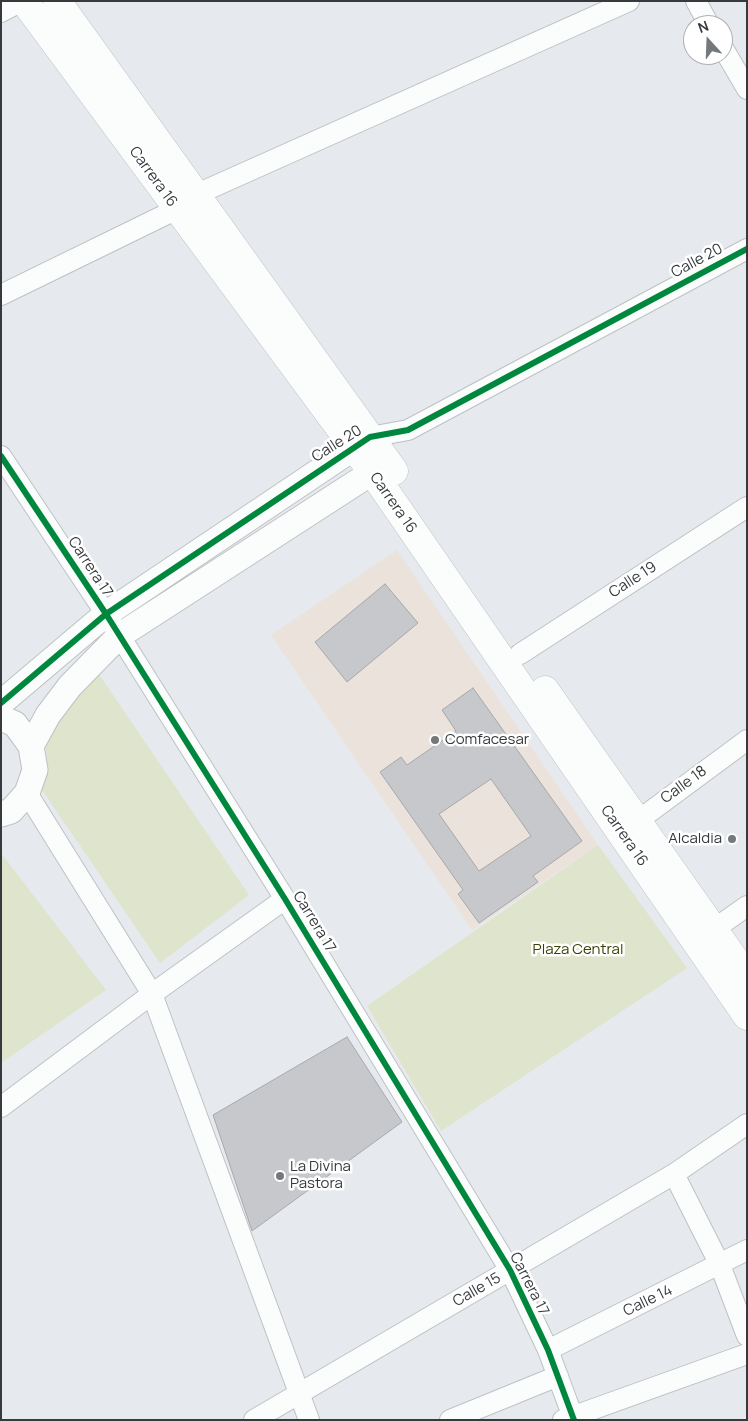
<!DOCTYPE html>
<style>
body{margin:0}
#map{position:relative;width:748px;height:1421px;overflow:hidden;background:#e6eaee;font-family:Manrope,sans-serif}
canvas{display:block}
.frame{position:absolute;inset:0;border:2px solid #373a3d;pointer-events:none}
.north{position:absolute;left:683px;top:15px;width:50px;height:50px;box-sizing:border-box;background:#fff;border:1px solid #afb0b1;border-radius:50%;rotate:340deg;font-size:14px;font-weight:700;line-height:20px;text-align:center;color:#373a3d}
.north::after{content:'';display:block;margin:auto;width:18px;height:22px;background:#74787b;clip-path:polygon(50% 0,100% 100%,50% 72%,0 100%)}
</style>
<div id="map">
<canvas width="748" height="1421"></canvas>
<div class="frame"></div>
<div class="north">N</div>
</div>
<script>
const ctx = document.querySelector('canvas').getContext('2d');
ctx.lineJoin = 'round';
function paint(path, color) { ctx.fillStyle = color; ctx.fill(path, 'evenodd'); }
const poly = rows => new Path2D(rows.map(r => 'M' + r).join(''));
function stroke(path, color, width, dash) { ctx.strokeStyle = color; ctx.lineWidth = width; ctx.lineCap = dash ? 'butt' : 'round'; ctx.setLineDash(dash || []); ctx.stroke(path); }
function write(font, color, halo, rows, align = 'center') {
  ctx.font = font + ' Manrope,sans-serif'; ctx.lineWidth = 5; ctx.setLineDash([]); ctx.textBaseline = 'middle'; ctx.strokeStyle = halo; ctx.fillStyle = color; for (const [text, x, y, turn = 0] of rows) {
    ctx.save(); ctx.translate(x, y); ctx.rotate((+turn || 0) * Math.PI / 180); ctx.textAlign = isNaN(turn) ? turn : align; if (halo) ctx.strokeText(text, 0, 0); ctx.fillText(text, 0, 0); ctx.restore();
  }
}
const education = poly([
 [397,550,598,845,472,930,271,635]
]);
const green = poly([
 [94,667,249,895,160,963,40,787,47,760,45,744,55,713],
 [598,845,687,968,441,1131,367,1006],
 [1,853,106,990,1,1063]
]);
const building = poly([
 [385,584,418,623,347,682,315,642,385,584],
 [473,688,582,841,533,876,538,882,479,923,458,894,463,890,380,772,401,757,407,765,456,731,442,710,473,688],
 [491,779,531,836,479,871,439,814,491,779],
 [347,1037,402,1122,252,1231,213,1115,347,1037]
]);
const minor = poly([
 [696,1,709,25],
 [1,12,22,1],
 [723,48,747,89],
 [1,295,177,209,195,195,629,1],
 [370,437,408,430,747,249],
 [1,456,106,614,285,899,510,1270,548,1350,574,1420],
 [520,654,747,507],
 [27,793,152,994,309,1420],
 [628,828,747,740],
 [713,930,747,906],
 [1,1107,152,994,285,899],
 [674,1174,720,1265,747,1336],
 [548,1350,747,1250],
 [254,1420,674,1174,747,1124],
 [450,1420,558,1376],
 [563,1420,747,1354]
]);
const tertiary = poly([
 [1,703,106,614,370,437],
 [1,718,15,724,31,746,35,770,27,793,11,811,1,814],
 [31,746,48,715,70,686,119,636,388,462]
]);
const secondary = poly([
 [24,1,373,473,747,1016],
 [57,1,394,471],
 [545,690,747,977]
]);
const cycleway = poly([
 [1,456,106,614,285,899,510,1270,548,1350,574,1420],
 [1,703,106,614,370,437,408,430,747,249]
]);
const markers = [
 [435,740,5,"#74787b"],
 [732,839,5,"#74787b"],
 [280,1176,5,"#74787b"]
];
const streetNames = [
 ["Carrera 16",153,177,54],
 ["Calle 20",697,261,-28],
 ["Calle 20",337,444,-32],
 ["Carrera 16",393,503,55],
 ["Carrera 17",90,567,57],
 ["Calle 19",633,580,-33],
 ["Calle 18",684,785,-36],
 ["Carrera 16",624,836,55],
 ["Carrera 17",314,922,59],
 ["Carrera 17",529,1284,63],
 ["Calle 15",477,1290,-30],
 ["Calle 14",648,1301,-26]
];
const poiNames = [
 ["Comfacesar",445,740],
 ["Alcaldia",722,839,"right"],
 ["La Divina",290,1167],
 ["Pastora",290,1184]
];
const parkNames = [
 ["Plaza Central",578,950]
];
paint(education, '#ebe2db');
paint(green, '#dfe4cc');
paint(building, '#c7c8cb');
stroke(building, '#a7a8ab', 1);
stroke(minor, '#bec1c4', 22);
stroke(tertiary, '#bec1c4', 27);
stroke(secondary, '#bec1c4', 29);
stroke(minor, '#fbfcfc', 20);
stroke(tertiary, '#fbfcfc', 25);
stroke(secondary, '#fbfcfc', 28);
stroke(cycleway, '#00873e', 6);
for (const [x, y, r, color] of markers) { const dot = new Path2D(); dot.arc(x, y, r, 0, 2 * Math.PI); ctx.fillStyle = color; ctx.fill(dot); stroke(dot, '#fff', 2); }
write('15px', '#373a3d', '#fff', streetNames);
write('15px', '#373a3d', '#fff', poiNames, 'left');
write('15px', '#3c4003', '#fff', parkNames);
</script>
